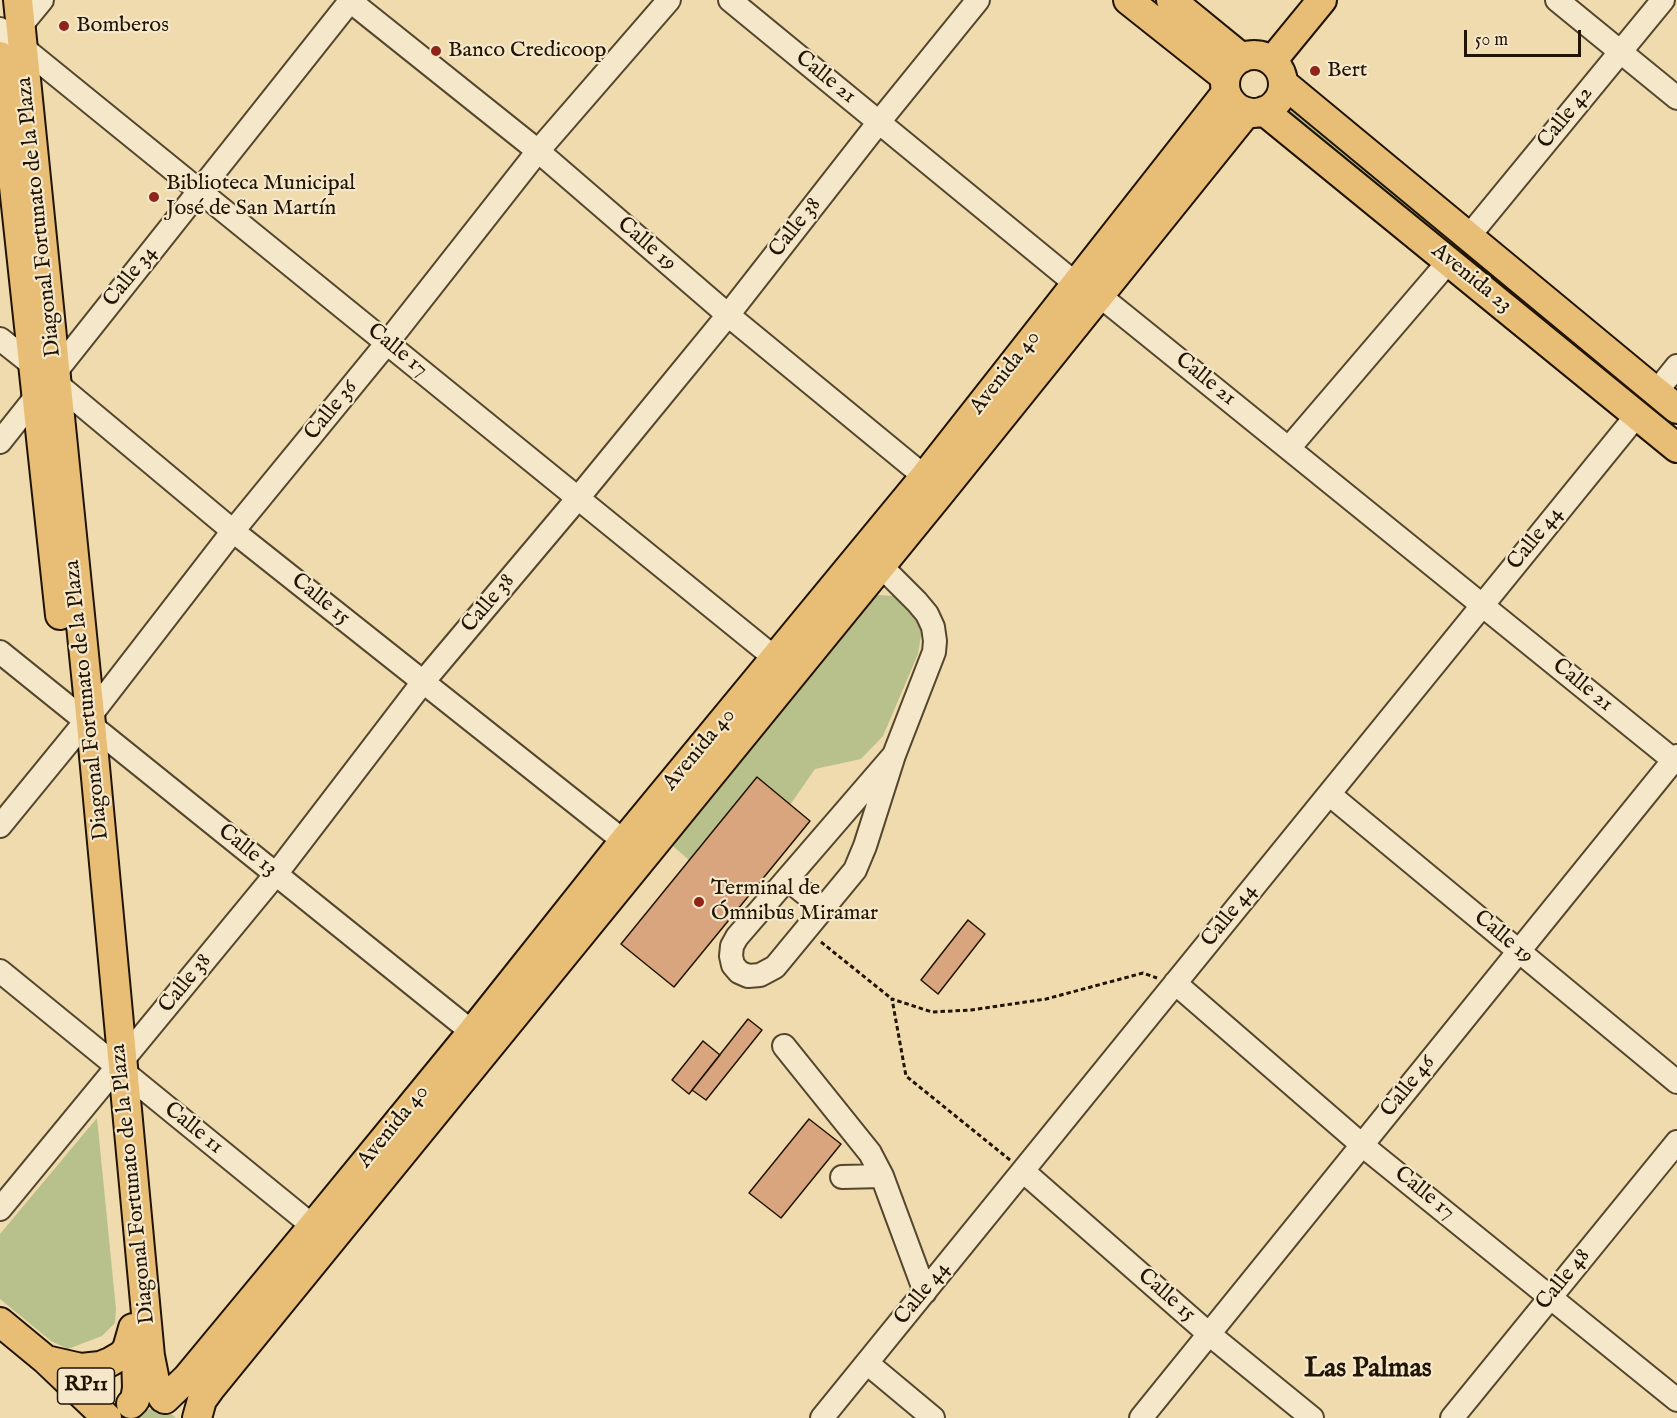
<!DOCTYPE html>
<meta charset="utf-8">
<style>
body{margin:0}
#map{position:relative;width:1677px;height:1418px;overflow:hidden;background:#f0dbae;font-family:"IM FELL English",serif}
canvas{display:block}
.scale{position:absolute;left:1464px;top:30px;width:117px;height:27px;box-sizing:border-box;border:3px solid #211403;border-top:0;padding-left:8px;font-size:18px;line-height:21px;white-space:nowrap;color:#211403;-webkit-text-stroke:4px #f5e8ca;paint-order:stroke}
</style>
<div id="map">
<canvas width="1677" height="1418"></canvas>
<div class="scale">50 m</div>
</div>
<script>
const ctx = document.querySelector('canvas').getContext('2d');
ctx.lineJoin = 'round';
function paint(path, color) { ctx.fillStyle = color; ctx.fill(path, 'evenodd'); }
const poly = rows => new Path2D(rows.map(r => 'M' + r).join(''));
function stroke(path, color, width, dash) { ctx.strokeStyle = color; ctx.lineWidth = width; ctx.lineCap = dash ? 'butt' : 'round'; ctx.setLineDash(dash || []); ctx.stroke(path); }
function write(font, color, halo, rows, align = 'center') {
  ctx.font = font + ' "IM FELL English",serif'; ctx.lineWidth = 4.5; ctx.setLineDash([]); ctx.textBaseline = 'middle'; ctx.strokeStyle = halo; ctx.fillStyle = color; for (const [text, x, y, turn = 0] of rows) {
    ctx.save(); ctx.translate(x, y); ctx.rotate((+turn || 0) * Math.PI / 180); ctx.textAlign = isNaN(turn) ? turn : align; if (halo) ctx.strokeText(text, 0, 0); ctx.fillText(text, 0, 0); ctx.restore();
  }
}
const green = poly([
 [1289,102,1442,232,1440,235,1431,237,1281,107],
 [1474,258,1631,386,1629,389,1625,391,1469,265],
 [878,595,896,596,920,620,922,630,918,654,883,736,861,759,815,769,790,805,757,778,689,860,666,840,870,597],
 [97,1118,116,1309,115,1323,102,1336,68,1349,51,1341,0,1299,0,1234],
 [151,1409,169,1412,176,1418,133,1418,142,1411]
]);
const building = poly([
 [757,777,810,821,674,987,621,944,757,777],
 [968,920,985,934,938,994,921,980,968,920],
 [748,1019,762,1030,706,1100,692,1090,748,1019],
 [703,1041,720,1055,689,1094,672,1080,703,1041],
 [809,1119,841,1144,781,1218,749,1193,809,1119]
]);
const path = poly([
 [821,942,892,999],
 [1010,1160,906,1076,892,999,932,1012,971,1010,1046,999,1143,973,1157,978]
]);
const minor = poly([
 [349,0,538,151,728,315,936,486],
 [730,0,1076,284,1100,296,1157,342,1677,763],
 [1557,0,1677,98],
 [0,29,786,667],
 [14,34,42,0],
 [1469,236,1663,0],
 [0,339,57,384,233,531,635,850],
 [1656,392,1677,366],
 [0,442,351,0],
 [1289,448,1449,261],
 [870,555,917,602,927,614,933,627,935,641,934,652,894,755,865,846,855,870,775,967,760,975,748,976,739,972,733,965,731,956,732,946,737,937,894,755],
 [0,652,472,1032,476,1048],
 [1329,794,1677,1082],
 [0,826,90,716,233,531,387,343,538,151,669,0],
 [787,879,823,908],
 [0,971,325,1236],
 [1175,983,1362,1145,1677,1400],
 [784,1046,870,1153,882,1176,925,1292],
 [1023,1171,1209,1334,1312,1418],
 [842,1177,882,1176],
 [0,1209,276,874,423,682,578,498,728,315,879,122,978,0],
 [867,1363,933,1418],
 [822,1418,1637,415],
 [1141,1418,1677,756],
 [1452,1418,1677,1142]
]);
const major = poly([
 [18,0,91,724,150,1356,156,1386,163,1398],
 [1128,0,1225,77],
 [1171,0,1242,58],
 '1225 84a29 29 0 1 1 58 0a29 29 0 1 1-58 0Z',
 [0,56,60,615],
 [1272,61,1322,0],
 [1283,83,1677,409],
 [1264,111,1677,448],
 [0,1322,46,1360,107,1418],
 [46,1360,81,1368,100,1366,110,1362,122,1355,127,1349,133,1328],
 [165,1399,187,1378,313,1226,472,1032,624,841,925,476,1226,93],
 [131,1404,135,1400,137,1388,136,1353],
 [197,1418,202,1400,210,1389,942,491,1247,112]
]);
const markers = [
 [64,26,6,"#8f2418"],
 [436,51,6,"#8f2418"],
 [1315,71,6,"#8f2418"],
 [154,197,6,"#8f2418"],
 [699,902,6,"#8f2418"]
];
const shields = [
 [86,1386,57]
];
const shieldNames = [
 ["RP11",86,1386]
];
const poiNames = [
 ["Bomberos",76,26],
 ["Banco Credicoop",448,51],
 ["Bert",1327,71],
 ["Biblioteca Municipal",166,184],
 ["José de San Martín",166,209],
 ["Terminal de",711,889],
 ["Ómnibus Miramar",711,914]
];
const streetNames = [
 ["Calle 21",825,78,39],
 ["Calle 42",1566,118,-51],
 ["Diagonal Fortunato de la Plaza",40,217,-96],
 ["Calle 38",796,228,-52],
 ["Calle 19",646,245,41],
 ["Calle 34",131,277,-51],
 ["Avenida 23",1471,279,39],
 ["Calle 17",397,351,39],
 ["Avenida 40",1006,373,-52],
 ["Calle 21",1205,380,39],
 ["Calle 36",332,411,-51],
 ["Calle 44",1536,539,-51],
 ["Calle 15",320,600,39],
 ["Calle 38",489,604,-50],
 ["Calle 21",1582,686,39],
 ["Diagonal Fortunato de la Plaza",88,700,-96],
 ["Avenida 40",700,750,-50],
 ["Calle 13",247,851,39],
 ["Calle 44",1230,916,-51],
 ["Calle 19",1503,938,40],
 ["Calle 38",186,984,-51],
 ["Calle 46",1409,1087,-51],
 ["Avenida 40",394,1127,-51],
 ["Calle 11",193,1129,39],
 ["Diagonal Fortunato de la Plaza",134,1184,-96],
 ["Calle 17",1424,1194,39],
 ["Calle 48",1564,1280,-51],
 ["Calle 44",923,1294,-51],
 ["Calle 15",1166,1296,41]
];
const districtNames = [
 ["Las Palmas",1368,1370]
];
paint(green, '#b8c08b');
paint(building, '#d8a57e');
stroke(building, '#211403', 1.5);
stroke(minor, '#55462e', 26);
stroke(major, '#211403', 32);
stroke(path, '#211403', 3, [4.5, 3]);
stroke(minor, '#f5e8ca', 22);
stroke(major, '#e8be77', 28);
for (const [x, y, r, color] of markers) { const dot = new Path2D(); dot.arc(x, y, r, 0, 2 * Math.PI); ctx.fillStyle = color; ctx.fill(dot); stroke(dot, '#f5e8ca', 2); }
for (const [x, y, w] of shields) { const box = new Path2D(); box.roundRect(x - w / 2, y - 18, w, 36, 4.5); ctx.fillStyle = '#f5e8ca'; ctx.fill(box); stroke(box, '#211403', 1.5); }
write('bold 21px', '#211403', null, shieldNames);
write('22px', '#211403', '#f5e8ca', poiNames, 'left');
write('22px', '#211403', '#f5e8ca', streetNames);
write('bold 28px', '#211403', '#f5e8ca', districtNames);
</script>
